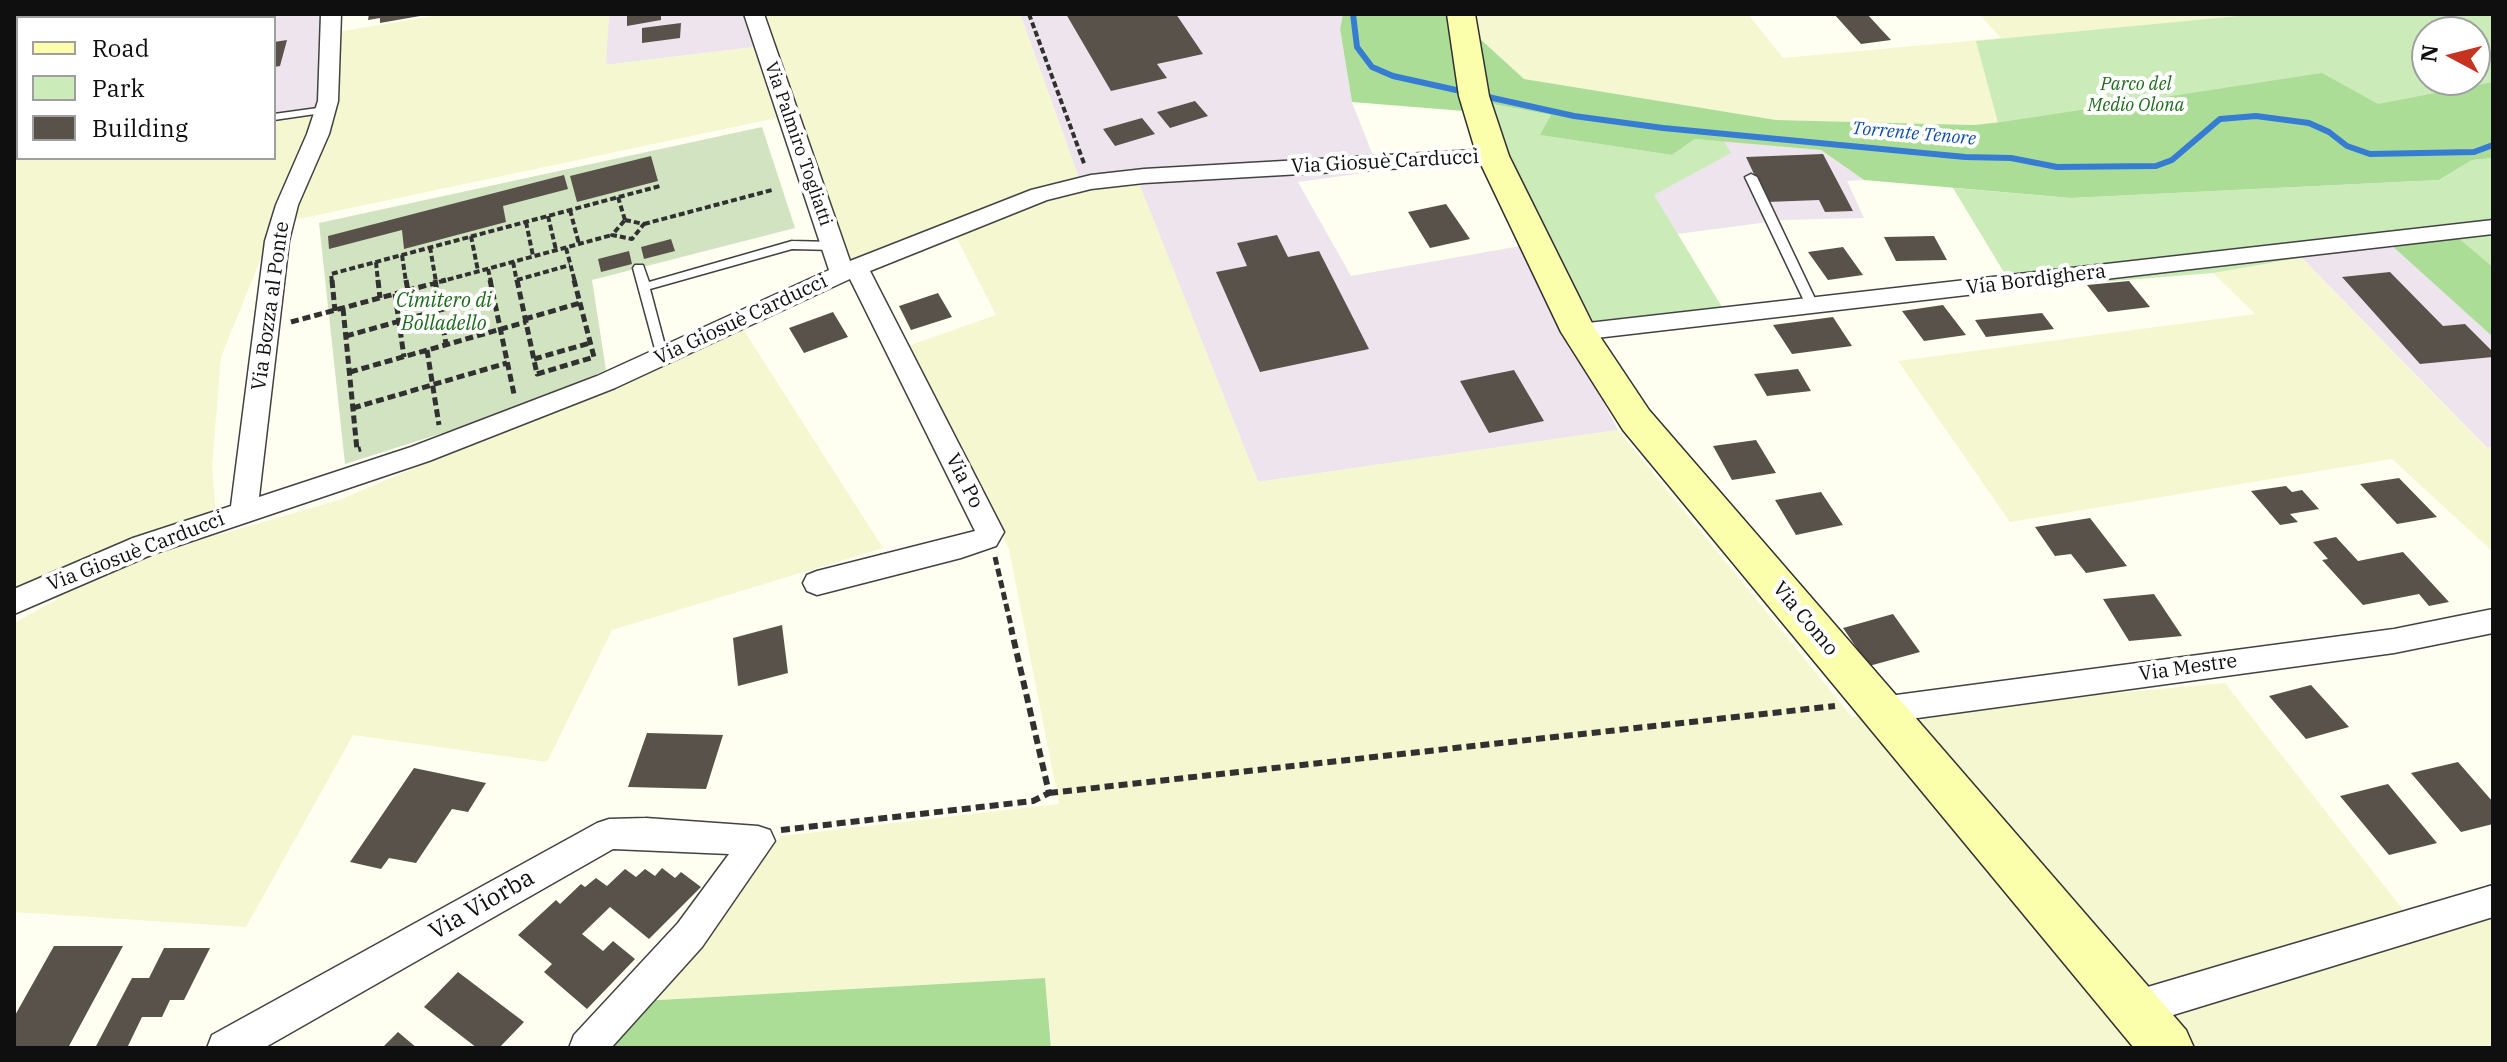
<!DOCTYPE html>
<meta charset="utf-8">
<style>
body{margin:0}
#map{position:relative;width:2507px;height:1062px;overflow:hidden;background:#fffff1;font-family:"IBM Plex Serif",serif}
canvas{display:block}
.frame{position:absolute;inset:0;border:16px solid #0f0f0f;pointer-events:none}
.legend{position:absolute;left:16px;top:16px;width:260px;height:144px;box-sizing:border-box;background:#fff;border:2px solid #9f9f9f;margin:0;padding:10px 14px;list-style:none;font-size:24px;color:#0f0f0f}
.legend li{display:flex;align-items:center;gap:16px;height:40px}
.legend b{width:40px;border:2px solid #9f9f9f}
.north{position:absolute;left:2411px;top:16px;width:80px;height:80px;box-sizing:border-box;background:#fff;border:2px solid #9f9f9f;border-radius:50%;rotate:277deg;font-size:22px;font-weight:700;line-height:32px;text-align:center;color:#0f0f0f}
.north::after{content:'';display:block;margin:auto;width:28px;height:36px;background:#c63320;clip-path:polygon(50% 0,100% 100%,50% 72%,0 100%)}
</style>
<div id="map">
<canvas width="2507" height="1062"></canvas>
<div class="frame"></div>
<ul class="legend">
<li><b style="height:10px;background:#fbffac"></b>Road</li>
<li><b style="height:22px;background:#cbecb9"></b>Park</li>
<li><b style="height:22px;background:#59524b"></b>Building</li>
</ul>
<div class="north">N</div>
</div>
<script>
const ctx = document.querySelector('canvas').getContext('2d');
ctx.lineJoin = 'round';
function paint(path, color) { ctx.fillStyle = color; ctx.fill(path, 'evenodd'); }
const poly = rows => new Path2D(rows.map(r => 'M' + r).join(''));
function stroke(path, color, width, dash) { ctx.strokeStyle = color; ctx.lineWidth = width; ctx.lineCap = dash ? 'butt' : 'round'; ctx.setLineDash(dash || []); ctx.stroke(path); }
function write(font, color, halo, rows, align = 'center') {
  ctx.font = font + ' "IBM Plex Serif",serif'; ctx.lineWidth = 8; ctx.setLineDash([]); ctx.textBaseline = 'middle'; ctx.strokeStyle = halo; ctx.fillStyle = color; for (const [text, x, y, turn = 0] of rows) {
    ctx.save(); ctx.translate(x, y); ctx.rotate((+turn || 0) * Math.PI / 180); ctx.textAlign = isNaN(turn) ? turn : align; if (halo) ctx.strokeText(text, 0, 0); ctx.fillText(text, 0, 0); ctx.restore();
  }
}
const industrial = poly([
 [14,14,330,14,329,111,274,120,274,18,18,18,18,75,14,76],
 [609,14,747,14,755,47,605,65],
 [1020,14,1343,14,1340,29,1352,102,1379,171,1298,182,1351,276,1520,246,1618,430,1258,482,1137,179,1083,189],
 [1724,141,1821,150,1864,180,1847,181,1864,218,1784,220,1677,234,1653,195,1730,153],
 [2389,242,2493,337,2493,447,2487,448,2300,256]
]);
const farmland = poly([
 [445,14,609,14,606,65,755,47,747,14,1020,14,1083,189,1137,178,1258,482,1618,430,1852,717,2225,683,2418,929,2493,910,2493,1048,1052,1048,1045,978,642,1001,782,836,1059,804,1009,549,905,347,996,315,954,233,850,272,800,113,275,224,221,357,212,467,218,535,339,500,743,329,883,548,612,630,547,762,353,735,246,927,14,912,14,623,58,599,14,591,14,76,18,75,18,158,274,158,274,120,329,111,331,33],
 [1474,14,1748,14,1783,58,2001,38,1979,14,2493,14,2493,82,1974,125,1776,120,1524,79,1478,37],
 [2427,32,2475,32,2475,80,2427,80],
 [2300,256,2486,448,2493,447,2493,552,2392,459,2010,522,1898,361,2255,314,2213,273]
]);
const green = poly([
 [2260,14,2493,14,2493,143,2007,156,1976,41],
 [2427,32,2475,32,2475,80,2427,80],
 [1487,103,1551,115,1541,135,1672,155,1695,139,1724,141,1731,153,1654,195,1722,307,1593,321,1506,154],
 [2493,158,2493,267,2443,225,2389,242,2213,273,2014,289,1953,188,2071,198,2439,180,2472,160]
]);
const forest = poly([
 [1343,14,1450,14,1464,111,1352,102,1340,29],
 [1478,37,1524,79,1776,120,1974,125,2002,122,2322,73,2378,104,2493,82,2493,158,2472,160,2439,180,2071,198,1864,180,1821,150,1695,139,1672,155,1540,135,1551,115,1487,103],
 [2443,225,2493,267,2493,337,2389,243],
 [1045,978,1051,1048,593,1048,642,1001]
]);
const cemetery = poly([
 [762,127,795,228,592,280,606,370,518,409,345,464,319,223]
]);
const stream = poly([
 [1353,14,1357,47,1372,67,1393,76,1465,92],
 [1479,95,1574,116,1663,128,1965,157,2011,158,2057,167,2156,166,2172,160,2220,119,2256,116,2309,123,2329,132,2347,146,2370,154,2474,152,2493,145]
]);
const building = poly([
 [14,14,217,14,216,18,18,18,18,64,14,64],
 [369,14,420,14,420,16,380,23,380,18,368,20],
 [627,14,661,14,661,20,627,26],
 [1066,14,1176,14,1203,54,1157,64,1167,78,1111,91],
 [1834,14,1867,14,1891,40,1861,44],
 [681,23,680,38,642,43,642,28],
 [287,40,280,66,274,67,274,42],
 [1195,101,1208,116,1170,128,1157,112],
 [1142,118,1155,134,1115,146,1103,129],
 [1823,154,1853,211,1825,212,1819,200,1767,202,1746,157],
 [651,156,658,181,577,202,570,176],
 [564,175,568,189,503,206,506,222,404,249,402,230,329,249,328,236],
 [1446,204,1470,239,1430,248,1408,212],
 [1277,235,1288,257,1319,251,1369,349,1260,372,1216,272,1247,266,1237,243],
 [1934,236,1947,260,1896,261,1884,237],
 [671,239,675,251,644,259,641,247],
 [1843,247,1863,275,1828,280,1808,252],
 [629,251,632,264,601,272,598,259],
 [2390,272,2443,326,2465,324,2493,352,2493,357,2420,364,2342,277],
 [2129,281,2150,307,2108,312,2087,285],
 [938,293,952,317,911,330,899,306],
 [1943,305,1966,335,1924,341,1902,311],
 [833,312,848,337,804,353,789,328],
 [2042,313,2054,329,1986,337,1975,320],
 [1833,317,1852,346,1792,354,1773,325],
 [1798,369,1811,391,1767,396,1754,374],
 [1514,370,1544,421,1489,433,1460,381],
 [1756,440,1776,473,1732,480,1713,446],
 [2399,478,2437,517,2397,524,2360,484],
 [2286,486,2292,492,2302,490,2319,509,2290,514,2298,522,2280,525,2251,491],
 [1821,492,1843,525,1796,535,1775,500],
 [2090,518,2127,566,2086,573,2071,554,2055,556,2035,527],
 [2336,537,2358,561,2403,552,2449,602,2429,606,2419,594,2363,605,2322,560,2328,559,2313,542],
 [2154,594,2182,636,2129,641,2103,599],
 [1893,614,1920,652,1869,666,1843,628],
 [782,625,788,673,738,686,733,638],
 [2311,685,2349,727,2306,739,2269,696],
 [647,733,723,735,706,789,628,787],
 [2458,762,2493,802,2493,824,2461,832,2411,773],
 [414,768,486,783,468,812,452,809,416,863,389,858,381,869,350,862],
 [2388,784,2437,843,2389,855,2340,796],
 [662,868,675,878,681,872,701,887,649,939,610,907,582,934,603,951,613,941,635,959,587,1009,544,972,552,964,518,935,556,900,560,904,581,884,585,887,596,878,607,886,625,869,636,877,645,869,655,876],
 [54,946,123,946,68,1048,14,1048,14,1017],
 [164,948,210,948,184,1000,170,1000,162,1017,142,1017,127,1048,95,1048,132,978,149,978],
 [458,972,524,1022,499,1048,477,1048,424,1007],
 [398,1032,417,1048,382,1048]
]);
const pathFar2 = poly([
 [1029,14,1085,166],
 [618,197,625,220],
 [570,210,579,244],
 [548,216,556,250],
 [625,220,644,224,632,239,612,235,625,220],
 [526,222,533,256],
 [644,224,772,190],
 [471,236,478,271],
 [430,247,436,282],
 [566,248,575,282],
 [402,255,406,282],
 [376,262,378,282],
 [513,262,517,282],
 [488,269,491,282],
 [517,280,570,265],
 [332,282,331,274,660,186],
 [439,282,612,235]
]);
const pathFar1 = poly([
 [332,280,335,311],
 [378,280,380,298],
 [406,280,408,291],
 [435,280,446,344],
 [490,280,514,394],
 [517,280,537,374,594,357,574,280],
 [395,294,404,357],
 [343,308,357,450,361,449],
 [525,319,580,303],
 [291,322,446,280],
 [346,336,494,295],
 [427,350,439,425],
 [534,359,590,343],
 [350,372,526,322],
 [353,408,507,363],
 [995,557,1012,630]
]);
const path = poly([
 [1049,793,1835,706],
 [781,830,1033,801,1049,793,1011,628]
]);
const service = poly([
 [325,107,330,110,329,112,274,120,274,114,325,107],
 [1751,174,1757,177,1818,305,1816,308,1808,308,1806,305,1745,177,1751,174],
 [792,241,833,242,839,246,833,250,792,249,650,289,668,357,666,360,658,360,633,268,635,265,643,265,649,282,792,241]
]);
const minor = poly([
 [321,14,341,14,338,101,329,134,298,205,289,241,259,497,411,447,597,376,829,270,744,14,764,14,850,261,1031,190,1091,175,1144,169,1493,149,1504,156,1493,163,1144,183,1091,189,1047,200,870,271,1004,532,996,546,961,558,817,595,807,591,803,583,807,575,817,571,975,531,850,279,615,388,429,461,153,554,14,614,14,589,133,538,231,506,265,241,276,205,307,134,318,101,321,14],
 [2493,220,2493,234,1579,340,1570,338,1567,332,1570,326,1579,324,2493,220],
 [2493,609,2493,633,2394,653,1881,723,1870,719,1866,710,1870,701,1881,697,2394,629,2493,609],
 [646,818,758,826,770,830,775,841,702,947,611,1048,569,1048,574,1035,678,923,729,854,613,849,264,1048,207,1048,212,1035,597,823,609,819,646,818],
 [2493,885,2493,917,2134,1027,2121,1022,2116,1009,2121,996,2134,991,2493,885]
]);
const secondary = poly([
 [1447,14,1475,14,1489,96,1509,156,1595,329,1649,410,2186,1030,2194,1048,2134,1048,1623,430,1561,332,1477,156,1459,96,1447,14]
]);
const farParknames = [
 ["Parco del",2136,85],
 ["Medio Olona",2136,106]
];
const farWaternames = [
 ["Torrente Tenore",1914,134,5]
];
const farStreetnames = [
 ["Via Palmiro Togliatti",798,144,71]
];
const streetNames = [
 ["Via Giosuè Carducci",1385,162,-3],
 ["Via Bordighera",2036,280,-7],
 ["Via Bozza al Ponte",271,306,-82],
 ["Via Giosuè Carducci",741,320,-25],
 ["Via Po",964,481,63],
 ["Via Giosuè Carducci",136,552,-21],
 ["Via Como",1805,619,50],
 ["Via Mestre",2188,668,-8]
];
const parkNames = [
 ["Cimitero di",444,301],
 ["Bolladello",444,324]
];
const nearStreetnames = [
 ["Via Viorba",482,905,-30]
];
paint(industrial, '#eee4ed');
paint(farmland, '#f4f7d0');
paint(green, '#cbecb9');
paint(forest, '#abdd97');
paint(cemetery, '#d2e3c1');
stroke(stream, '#377cd3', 6);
paint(building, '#59524b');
stroke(service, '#424242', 3);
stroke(minor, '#424242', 3);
stroke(secondary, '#313131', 3);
stroke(pathFar2, '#313131', 4, [6, 3]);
stroke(pathFar1, '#313131', 5, [8, 4]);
stroke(path, '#313131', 6, [9, 5]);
paint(service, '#fff');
paint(minor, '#fff');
paint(secondary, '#fbffac');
write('italic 18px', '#1f6b1c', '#fff', farParknames);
write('italic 18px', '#124ea8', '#fff', farWaternames);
write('18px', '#0f0f0f', '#fff', farStreetnames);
write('20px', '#0f0f0f', '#fff', streetNames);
write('italic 20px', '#1f6b1c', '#fff', parkNames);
write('24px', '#0f0f0f', '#fff', nearStreetnames);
</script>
